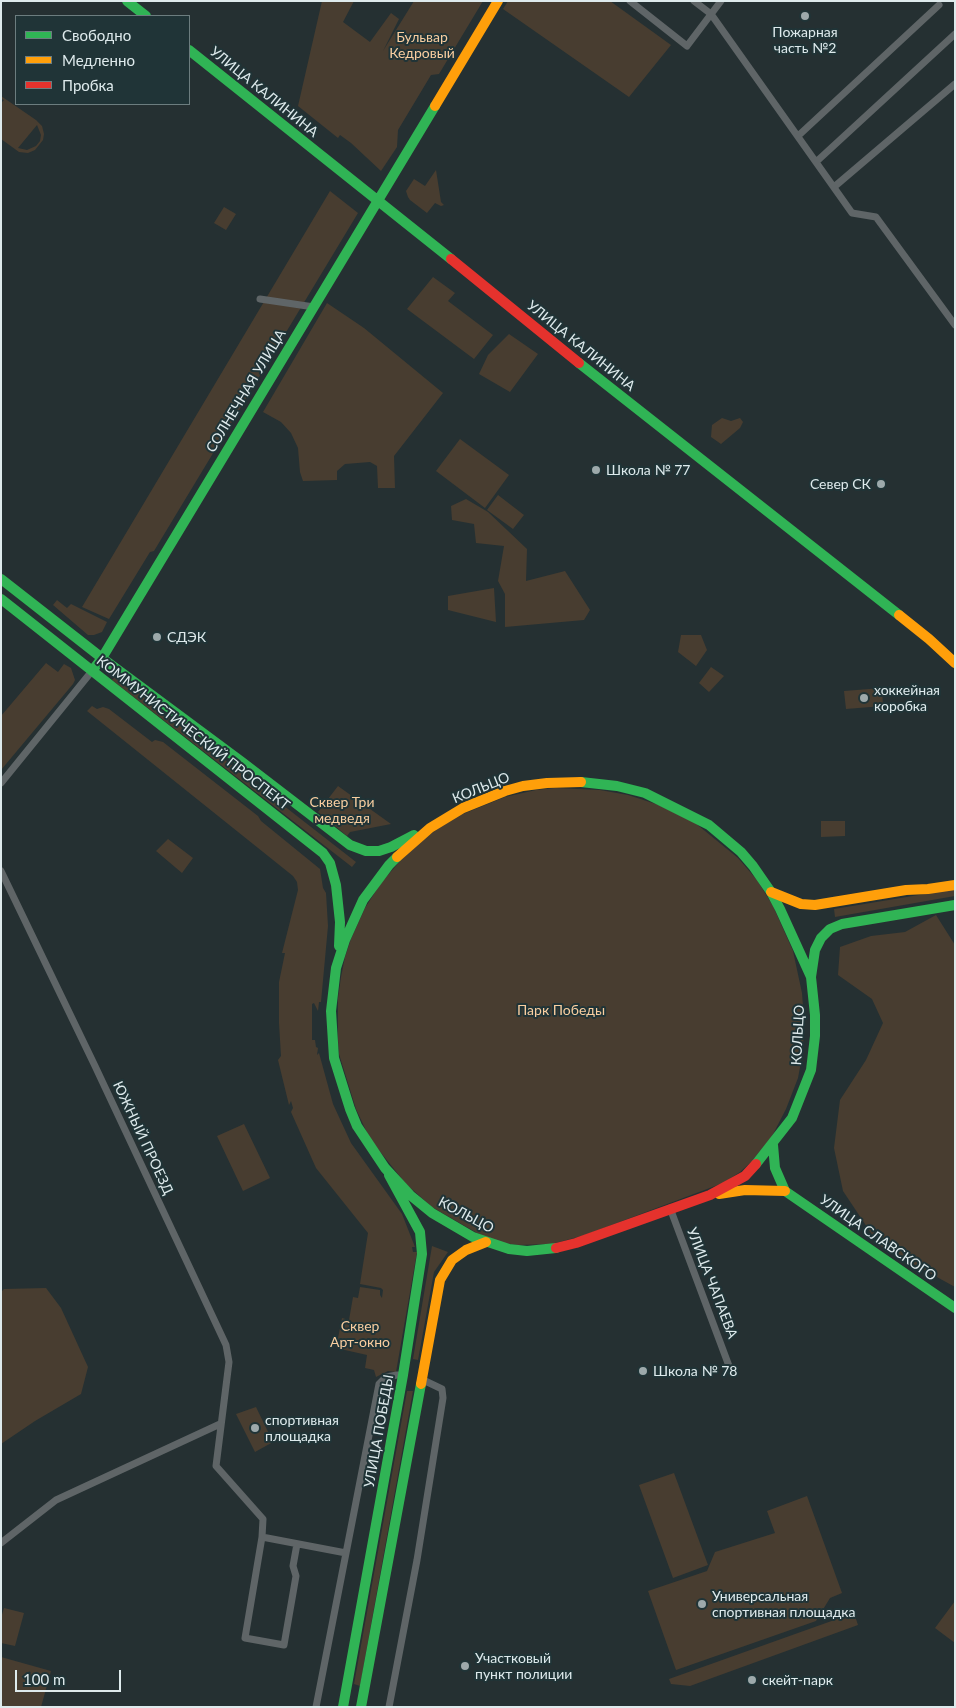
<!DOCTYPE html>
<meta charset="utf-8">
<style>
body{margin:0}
#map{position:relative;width:956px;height:1708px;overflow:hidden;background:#253032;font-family:Lato,sans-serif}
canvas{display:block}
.frame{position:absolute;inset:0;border:2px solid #deeaec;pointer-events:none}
.legend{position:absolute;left:15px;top:15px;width:175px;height:90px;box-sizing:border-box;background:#203437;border:1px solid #6c7d7f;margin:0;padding:6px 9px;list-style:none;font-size:15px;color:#deeaec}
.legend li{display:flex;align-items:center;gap:10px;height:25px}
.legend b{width:25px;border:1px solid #6c7d7f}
.scale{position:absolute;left:15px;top:1670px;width:106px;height:22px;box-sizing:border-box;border:2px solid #deeaec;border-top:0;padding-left:6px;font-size:15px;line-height:18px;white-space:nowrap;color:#deeaec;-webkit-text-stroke:4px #203437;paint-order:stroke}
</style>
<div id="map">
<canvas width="956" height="1708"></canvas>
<div class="frame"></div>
<ul class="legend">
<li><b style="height:6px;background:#30b455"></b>Свободно</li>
<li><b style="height:6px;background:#ff9f0a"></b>Медленно</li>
<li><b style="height:6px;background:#e5322d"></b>Пробка</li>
</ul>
<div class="scale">100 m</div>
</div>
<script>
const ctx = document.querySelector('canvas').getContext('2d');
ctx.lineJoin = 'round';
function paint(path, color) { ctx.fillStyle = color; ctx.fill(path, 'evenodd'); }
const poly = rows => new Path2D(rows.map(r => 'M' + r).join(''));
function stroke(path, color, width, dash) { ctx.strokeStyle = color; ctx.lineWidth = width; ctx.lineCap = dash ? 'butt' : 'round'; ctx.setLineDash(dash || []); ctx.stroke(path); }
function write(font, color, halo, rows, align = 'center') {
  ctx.font = font + ' Lato,sans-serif'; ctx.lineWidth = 4; ctx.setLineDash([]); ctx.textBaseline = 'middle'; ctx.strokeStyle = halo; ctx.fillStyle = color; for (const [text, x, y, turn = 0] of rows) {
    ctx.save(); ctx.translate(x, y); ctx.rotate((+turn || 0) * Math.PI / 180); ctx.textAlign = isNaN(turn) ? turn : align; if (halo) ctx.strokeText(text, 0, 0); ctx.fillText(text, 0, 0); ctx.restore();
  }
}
const green = poly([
 [322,1,354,1,343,22,370,42,391,13,399,19,383,51,414,1,483,1,439,74,431,75,398,130,397,147,381,171,351,143,340,135,338,138,298,106],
 [508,1,610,1,671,45,629,97,503,9],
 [1,96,36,120,42,126,44,134,43,140,35,150,28,153,19,152,1,139,1,103,4,100,1,99],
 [37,125,41,135,40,141,36,146,27,150,18,148],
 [436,170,441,202,444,205,441,206,435,203,427,213,410,200,408,197,406,191,414,179,425,186],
 [330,191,358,213,154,551,150,552,109,619,82,607],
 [224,207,236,214,226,230,214,223],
 [433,277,455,293,448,301,493,335,474,359,407,309],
 [327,303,364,328,443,393,394,456,395,488,378,488,377,466,370,462,345,464,337,471,337,480,303,481,300,472,298,448,291,433,281,422,263,412],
 [509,334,538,354,510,392,479,374,488,355],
 [722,418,731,421,740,418,743,422,740,428,721,444,711,437,712,425],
 [460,439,509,475,485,508,436,471],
 [498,495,524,515,513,529,487,510],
 [466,499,488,512,527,549,526,581,565,571,590,610,584,620,505,627,505,594,498,581,504,546,476,543,474,524,452,520,451,506],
 [494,588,496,622,448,610,448,596],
 [57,600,67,608,71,604,107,622,102,632,94,635,88,635,53,605],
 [681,635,701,635,707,650,696,666,678,652],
 [46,663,58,672,64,664,71,668,75,680,73,684,1,770,1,716],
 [711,667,724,676,709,692,699,683],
 [116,675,356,862,352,867,112,680],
 [882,688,883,706,846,709,844,691],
 [92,706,97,709,103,707,109,709,152,742,155,740,163,742,258,816,261,821,320,869,323,888,326,893,328,926,321,1002,319,1002,318,1011,314,1003,312,1004,312,1040,315,1040,316,1047,318,1048,317,1055,319,1053,333,1104,351,1143,402,1214,415,1247,412,1247,413,1252,417,1252,396,1372,388,1371,376,1377,374,1370,365,1368,367,1355,336,1348,342,1318,349,1320,353,1297,358,1298,360,1287,380,1290,380,1295,382,1298,383,1290,381,1288,360,1284,368,1233,316,1168,291,1112,293,1108,291,1101,289,1105,278,1060,281,1056,279,1023,279,982,285,953,282,953,298,890,297,882,293,876,87,711],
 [338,786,391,824,350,832,347,836,318,812],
 [555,788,600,790,628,795,659,805,694,822,738,858,757,880,773,906,793,951,802,993,804,1020,803,1051,798,1078,786,1109,771,1138,752,1161,740,1172,723,1183,585,1235,552,1244,518,1245,503,1243,477,1233,432,1207,406,1184,370,1139,356,1109,339,1054,338,1040,338,998,341,977,345,957,351,939,365,908,381,883,401,860,420,842,439,828,463,814,505,797,536,790],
 [821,821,845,821,845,836,821,837],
 [168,839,193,858,182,873,156,851],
 [955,889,955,896,835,917,834,909],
 [936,915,955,945,955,1287,879,1245,843,1191,834,1148,840,1100,866,1060,883,1023,872,999,838,975,840,947,871,936,905,932],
 [244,1124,270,1178,243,1191,217,1136],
 [432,1246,448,1252,434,1272,418,1360,413,1359],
 [46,1288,61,1308,88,1367,81,1394,35,1421,1,1444,1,1292,4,1289],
 [407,1391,413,1391,360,1686,354,1684],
 [256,1407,273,1442,255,1452,236,1414],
 [674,1473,708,1565,673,1578,639,1485],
 [807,1496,842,1593,830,1598,816,1621,676,1670,648,1591,707,1571,715,1552,775,1533,767,1511],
 [955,1601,955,1643,935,1628],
 [4,1608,24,1613,15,1646,1,1643,1,1618],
 [854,1613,858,1625,690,1686,671,1684,669,1679],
 [1,1657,51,1671,41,1707,1,1707]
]);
const street = poly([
 [630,1,687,46,721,1],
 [694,1,711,14,852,213,876,217,955,325],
 [798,136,939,5],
 [816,162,955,34],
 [834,187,955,84],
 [260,299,314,307],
 [1,783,92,671],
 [1,871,95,1066,226,1345,229,1362,216,1466,263,1519,262,1537],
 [670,1208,729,1366],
 [1,1543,56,1500,220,1424],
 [297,1544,293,1566,296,1576,284,1645,245,1638,262,1537,346,1553],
 [316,1707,379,1384,386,1377,397,1375,403,1375],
 [389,1707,417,1560,443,1398,442,1389,421,1379]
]);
const fast = poly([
 [127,1,146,16],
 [189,50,451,259],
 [579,363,899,615],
 [1,579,102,658,242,762,350,845,366,851,379,851,391,847,414,835],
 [1,599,323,853,330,863,336,885,340,922,339,946],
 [92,671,102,658,435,106],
 [581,782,617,786,645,793,709,825,741,852,753,866,771,892,780,909,811,977,815,1015,815,1036,811,1070,792,1118,756,1164],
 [397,857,389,865,363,900,345,940,336,968,331,1011,334,1058,350,1109,357,1126,385,1168,410,1195,432,1213,473,1237,509,1249,527,1251,556,1248],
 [811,977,815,950,821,938,830,929,842,924,955,905],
 [773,1145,775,1168,785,1191],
 [785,1191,955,1308],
 [343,1707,403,1375,422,1254,420,1232,389,1175],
 [361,1707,421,1384]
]);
const slow = poly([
 [435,106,498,1],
 [899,615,929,639,955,663],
 [397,857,430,828,463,808,505,791,523,786,547,783,581,782],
 [771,892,801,904,815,905,906,890,928,889,955,885],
 [719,1194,745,1190,785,1191],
 [421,1384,440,1280,452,1260,466,1250,486,1242]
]);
const jam = poly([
 [451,259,579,363],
 [556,1248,576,1243,710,1195,745,1176,756,1164]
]);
const markers = [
 [805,16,5,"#9da9ab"],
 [596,470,5,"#9da9ab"],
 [881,484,5,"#9da9ab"],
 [157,637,5,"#9da9ab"],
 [864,698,5,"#9da9ab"],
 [643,1371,5,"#9da9ab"],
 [255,1428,5,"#9da9ab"],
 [702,1604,5,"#9da9ab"],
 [465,1666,5,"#9da9ab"],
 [752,1680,5,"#9da9ab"]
];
const poiNames = [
 ["Пожарная",805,32,"center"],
 ["часть №2",805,48,"center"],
 ["Школа № 77",606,470],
 ["Север СК",871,484,"right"],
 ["СДЭК",167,637],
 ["хоккейная",874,690],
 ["коробка",874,706],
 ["Школа № 78",653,1371],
 ["спортивная",265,1420],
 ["площадка",265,1436],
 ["Универсальная",712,1596],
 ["спортивная площадка",712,1612],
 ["Участковый",475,1658],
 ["пункт полиции",475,1674],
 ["скейт-парк",762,1680]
];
const parkNames = [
 ["Бульвар",422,37],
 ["Кедровый",422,53],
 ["Сквер Три",342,802],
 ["медведя",342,818],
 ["Парк Победы",561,1010],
 ["Сквер",360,1326],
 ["Арт-окно",360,1342]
];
const streetNames = [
 ["УЛИЦА КАЛИНИНА",264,92,39],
 ["УЛИЦА КАЛИНИНА",581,346,39],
 ["СОЛНЕЧНАЯ УЛИЦА",246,391,-59],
 ["КОММУНИСТИЧЕСКИЙ ПРОСПЕКТ",193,733,38],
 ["КОЛЬЦО",481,788,-22],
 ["КОЛЬЦО",798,1035,-87],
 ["ЮЖНЫЙ ПРОЕЗД",143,1138,65],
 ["КОЛЬЦО",466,1215,28],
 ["УЛИЦА СЛАВСКОГО",878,1238,35],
 ["УЛИЦА ЧАПАЕВА",712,1283,69],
 ["УЛИЦА ПОБЕДЫ",379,1431,-80]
];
paint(green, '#483d30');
stroke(street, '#5f6567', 7);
stroke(fast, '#30b455', 10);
stroke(slow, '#ff9f0a', 10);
stroke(jam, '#e5322d', 10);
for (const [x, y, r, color] of markers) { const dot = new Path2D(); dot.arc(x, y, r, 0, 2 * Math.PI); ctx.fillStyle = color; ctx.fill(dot); stroke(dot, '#203437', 2); }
write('14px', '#deeaec', '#203437', poiNames, 'left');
write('14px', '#f9cea0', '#203437', parkNames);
write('14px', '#deeaec', '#203437', streetNames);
</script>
